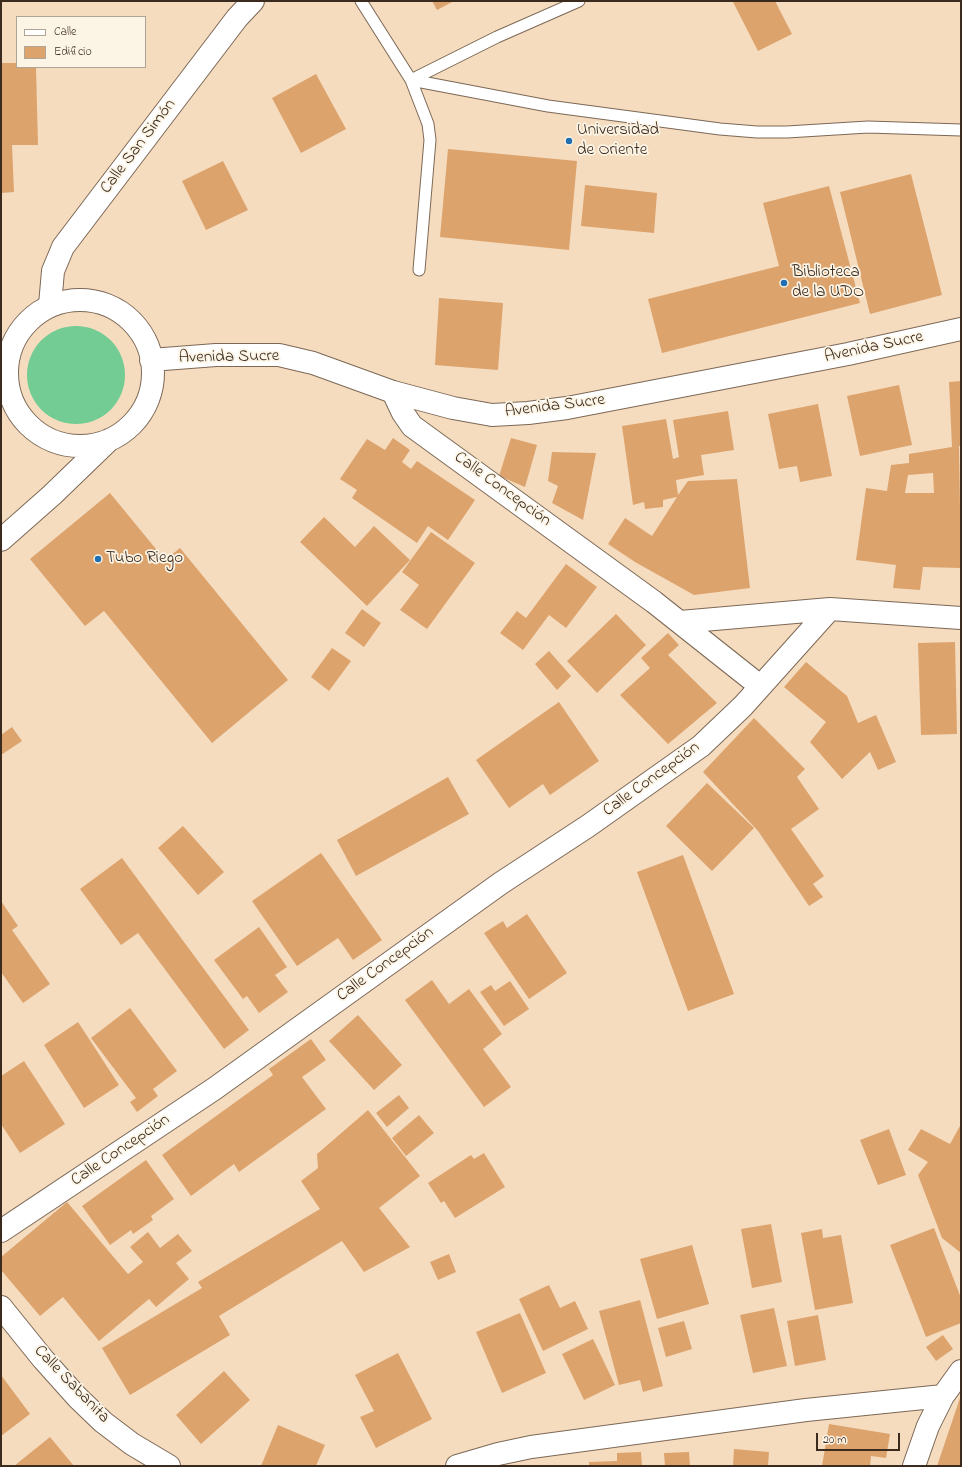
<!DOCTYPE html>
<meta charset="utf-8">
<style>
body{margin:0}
#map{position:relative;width:962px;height:1467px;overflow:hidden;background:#f5dcbf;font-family:"Indie Flower",sans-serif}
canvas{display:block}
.frame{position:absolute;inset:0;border:2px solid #3b2a1e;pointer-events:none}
.legend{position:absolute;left:16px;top:16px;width:130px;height:52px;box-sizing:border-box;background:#fcf5e5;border:1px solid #afa495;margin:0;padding:5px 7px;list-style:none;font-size:12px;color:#3b2a1e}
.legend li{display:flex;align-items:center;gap:8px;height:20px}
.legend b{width:20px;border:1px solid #afa495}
.scale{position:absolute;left:816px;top:1433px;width:84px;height:18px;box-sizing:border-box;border:2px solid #3b2a1e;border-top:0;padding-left:5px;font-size:12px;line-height:14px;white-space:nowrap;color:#3b2a1e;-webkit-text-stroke:3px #fcf5e5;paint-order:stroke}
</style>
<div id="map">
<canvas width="962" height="1467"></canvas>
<div class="frame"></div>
<ul class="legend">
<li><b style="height:5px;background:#fff"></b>Calle</li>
<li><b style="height:11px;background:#dda36d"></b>Edificio</li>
</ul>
<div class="scale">20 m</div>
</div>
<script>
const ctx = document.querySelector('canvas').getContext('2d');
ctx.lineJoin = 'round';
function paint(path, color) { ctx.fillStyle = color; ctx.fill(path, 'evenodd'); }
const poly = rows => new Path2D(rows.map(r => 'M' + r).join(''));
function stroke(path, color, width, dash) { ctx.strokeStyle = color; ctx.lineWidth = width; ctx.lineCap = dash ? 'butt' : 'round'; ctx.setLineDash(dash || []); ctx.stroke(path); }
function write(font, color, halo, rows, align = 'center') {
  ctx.font = font + ' "Indie Flower",sans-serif'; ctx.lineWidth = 3.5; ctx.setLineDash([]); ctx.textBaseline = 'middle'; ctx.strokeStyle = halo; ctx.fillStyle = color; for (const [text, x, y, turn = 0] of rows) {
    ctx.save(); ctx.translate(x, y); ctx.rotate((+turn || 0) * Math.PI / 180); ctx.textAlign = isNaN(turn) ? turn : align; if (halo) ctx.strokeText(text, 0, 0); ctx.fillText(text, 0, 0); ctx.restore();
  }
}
const green = poly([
 '27 375a49 49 0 1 1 98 0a49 49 0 1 1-98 0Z'
]);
const building = poly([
 [432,1,454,1,437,10],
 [736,1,775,1,792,34,758,51,733,2],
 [1,63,17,63,17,67,36,67,38,145,12,145,14,192,1,193],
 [316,74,346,129,301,153,272,98],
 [448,149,577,161,569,250,440,237],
 [223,161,248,210,206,230,182,181],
 [911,174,942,295,870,314,840,192],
 [585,185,657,193,654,233,581,226],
 [829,186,860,303,662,353,648,299,779,266,763,203],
 [439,298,503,303,498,370,435,365],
 [961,381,961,446,959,446,961,568,923,567,920,590,893,588,896,565,856,560,866,488,887,491,891,465,909,463,909,454,952,447,949,382],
 [933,473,934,493,905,493,908,475],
 [899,385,912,445,860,456,847,396],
 [818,404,832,476,800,482,797,466,779,469,768,414],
 [728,411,734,450,701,455,704,475,676,480,678,495,688,481,737,479,750,588,694,595,635,562,608,544,625,518,652,536,677,497,663,500,663,507,645,509,644,502,633,505,622,426,666,419,673,459,679,457,673,420],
 [393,438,410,450,402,462,411,469,417,461,475,500,448,540,428,526,417,543,352,498,357,490,340,479,367,439,385,450],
 [511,438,537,445,525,487,499,476],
 [552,452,596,453,583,520,552,503,558,486,548,481],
 [110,493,165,560,180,548,288,680,212,743,104,611,85,626,30,559],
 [324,517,355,547,374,526,410,560,367,606,300,542],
 [431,532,475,563,427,629,400,610,419,585,402,572],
 [566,564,597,587,566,628,549,615,523,650,500,633,517,611,526,618],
 [362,609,381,623,364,647,345,633],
 [616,614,646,645,597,693,567,661],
 [668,633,679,645,668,655,717,703,668,744,620,695,650,668,641,658],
 [955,642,957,734,921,735,918,643],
 [332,648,351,661,329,691,311,677],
 [549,651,571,676,557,690,535,664],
 [806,662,847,696,858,723,876,715,896,762,878,770,870,752,842,779,810,742,826,722,784,687],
 [559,702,599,761,550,795,543,784,509,808,476,760],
 [754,718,805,769,797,777,819,809,791,829,824,876,813,884,823,897,809,906,758,831,703,772],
 [12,727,22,741,1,755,1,735],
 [448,777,469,814,356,876,337,840],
 [707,783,754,828,712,871,666,826],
 [183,826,224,872,198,895,158,848],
 [321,853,382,940,353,960,338,938,297,966,252,901],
 [683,855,734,994,688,1011,637,872],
 [122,858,249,1030,224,1049,138,933,121,945,80,889],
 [1,901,18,926,12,930,50,984,23,1003,1,972],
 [527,914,567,973,529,999,484,933,503,921,507,928],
 [259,927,287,967,275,975,288,992,259,1013,247,996,243,999,214,960],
 [432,980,449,1004,469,989,502,1034,483,1049,511,1087,484,1107,405,1000],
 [510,981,529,1009,504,1026,480,992,491,985,495,991],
 [130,1008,177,1071,153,1089,158,1096,137,1112,130,1102,136,1098,91,1038],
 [358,1015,402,1065,374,1090,329,1041],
 [78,1022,119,1085,84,1108,44,1045],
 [311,1039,326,1060,302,1077,326,1109,239,1172,234,1164,191,1196,162,1155,273,1075,269,1069],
 [24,1061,65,1124,20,1153,1,1124,1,1076],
 [399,1095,409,1108,387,1127,376,1113],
 [368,1110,420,1176,379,1208,410,1247,364,1272,342,1241,219,1316,230,1335,130,1395,102,1348,202,1288,198,1282,320,1209,301,1181,318,1168,317,1154],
 [419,1115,434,1133,406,1156,392,1138],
 [961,1124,961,1253,942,1238,918,1175,928,1162,908,1150,921,1129,950,1144],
 [889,1129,906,1175,878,1185,860,1140],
 [484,1153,505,1187,455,1218,444,1201,441,1203,428,1183,471,1155,474,1159],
 [146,1160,174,1199,151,1216,153,1220,133,1234,131,1230,110,1245,82,1206],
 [67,1202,128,1274,143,1262,130,1247,148,1232,160,1248,178,1234,192,1251,176,1263,189,1279,156,1307,149,1299,99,1341,63,1297,40,1316,1,1270,1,1257],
 [771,1224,782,1282,752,1288,741,1229],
 [934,1228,961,1298,961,1323,926,1337,890,1245],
 [822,1229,823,1238,841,1235,853,1303,815,1310,801,1233],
 [692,1245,709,1304,657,1319,640,1259],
 [449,1254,456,1272,438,1280,430,1262],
 [549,1285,560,1308,575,1301,588,1329,543,1351,519,1299],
 [640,1300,663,1386,643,1392,640,1380,619,1385,599,1311],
 [774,1308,787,1366,753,1373,740,1315],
 [520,1313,546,1373,502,1393,476,1332],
 [818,1315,826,1360,795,1366,787,1321],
 [684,1321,692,1349,666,1357,658,1328],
 [943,1335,953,1349,936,1361,926,1347],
 [593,1339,615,1385,584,1400,562,1354],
 [398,1353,432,1419,376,1448,360,1417,374,1411,355,1375],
 [224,1371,250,1400,201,1444,176,1415],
 [1,1375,30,1414,1,1436],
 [961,1395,961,1466,937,1466],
 [829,1424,890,1434,886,1458,871,1456,870,1466,822,1466],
 [278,1425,325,1445,316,1466,261,1466],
 [50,1437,74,1466,14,1466],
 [734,1449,769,1452,768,1466,733,1466],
 [641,1452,642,1466,589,1466,589,1462,617,1461,617,1453],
 [689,1452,690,1466,665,1466,664,1453]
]);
const service = poly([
 [361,1,411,80,428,124,430,140,419,270],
 [411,80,548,106,720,129,757,132,787,132,868,127,961,130],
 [411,80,497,37,579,1]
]);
const minor = poly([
 [50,305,53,271,63,247,237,18,253,1],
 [393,392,403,413,412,426,654,602,760,686],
 [680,622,830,609,961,618],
 [1,1231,214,1089,501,883,588,826,701,746,743,706,830,609],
 [1,1307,43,1359,77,1397,103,1422,132,1444,169,1466],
 [457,1466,498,1454,531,1447,806,1410,943,1396],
 [914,1466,928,1426,943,1396,961,1371]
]);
const tertiary = poly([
 '7 373a73 73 0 1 1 146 0a73 73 0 1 1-146 0Z',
 [151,360,216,355,279,355,313,363,393,392,453,408,492,415,528,413,567,408,848,354,961,329],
 [1,540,52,495,109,440]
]);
const markers = [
 [569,141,4,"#1f6fb2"],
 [784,283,4,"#1f6fb2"],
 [98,559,4,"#1f6fb2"]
];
const poiNames = [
 ["Universidad",577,131],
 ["de Oriente",577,151],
 ["Biblioteca",792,273],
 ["de la UDO",792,293],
 ["Tubo Riego",106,559]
];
const streetNames = [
 ["Calle San Simón",139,147,-53],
 ["Avenida Sucre",874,348,-12],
 ["Avenida Sucre",229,358,-1],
 ["Avenida Sucre",555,407,-7],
 ["Calle Concepción",502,490,36],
 ["Calle Concepción",652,780,-36],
 ["Calle Concepción",386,965,-36],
 ["Calle Concepción",121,1151,-34],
 ["Calle Sabanita",71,1385,46]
];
paint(green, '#72cc93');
paint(building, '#dda36d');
stroke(service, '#7c6856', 13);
stroke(minor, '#7c6856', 24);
stroke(tertiary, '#7c6856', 24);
stroke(service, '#fff', 11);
stroke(minor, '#fff', 22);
stroke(tertiary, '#fff', 22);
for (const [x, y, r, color] of markers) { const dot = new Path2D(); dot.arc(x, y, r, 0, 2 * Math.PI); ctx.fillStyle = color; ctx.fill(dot); stroke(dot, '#fcf5e5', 1.5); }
write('17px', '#3b2a1e', '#fcf5e5', poiNames, 'left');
write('17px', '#3b2a1e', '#fcf5e5', streetNames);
</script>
